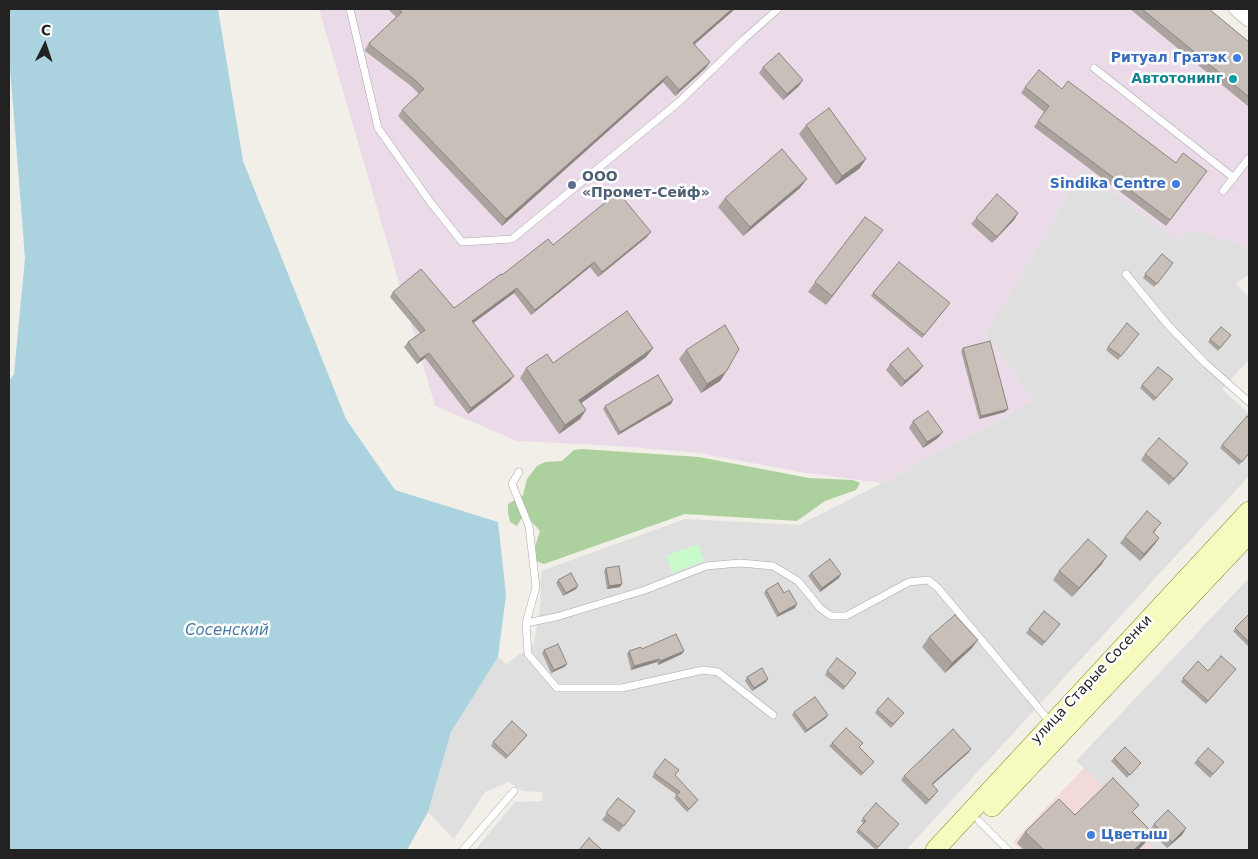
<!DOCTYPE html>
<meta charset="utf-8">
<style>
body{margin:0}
#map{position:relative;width:1258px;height:859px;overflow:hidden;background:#f2efe9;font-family:"DejaVu Sans",sans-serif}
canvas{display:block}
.frame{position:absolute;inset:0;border:10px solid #222;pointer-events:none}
.north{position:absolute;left:20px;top:20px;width:50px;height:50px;-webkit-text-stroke:4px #fff;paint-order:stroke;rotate:4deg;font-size:14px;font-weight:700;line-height:20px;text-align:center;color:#222}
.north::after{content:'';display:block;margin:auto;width:18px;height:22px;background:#222;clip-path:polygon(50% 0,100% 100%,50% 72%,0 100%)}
</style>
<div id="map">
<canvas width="1258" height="859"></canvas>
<div class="frame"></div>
<div class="north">С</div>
</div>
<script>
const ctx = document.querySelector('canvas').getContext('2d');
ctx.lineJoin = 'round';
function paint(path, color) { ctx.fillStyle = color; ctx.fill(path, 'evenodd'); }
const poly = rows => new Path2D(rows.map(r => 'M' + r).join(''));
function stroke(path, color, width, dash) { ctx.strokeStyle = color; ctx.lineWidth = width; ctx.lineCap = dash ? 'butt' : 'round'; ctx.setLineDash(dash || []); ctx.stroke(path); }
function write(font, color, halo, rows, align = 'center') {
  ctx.font = font + ' "DejaVu Sans",sans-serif'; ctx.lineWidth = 5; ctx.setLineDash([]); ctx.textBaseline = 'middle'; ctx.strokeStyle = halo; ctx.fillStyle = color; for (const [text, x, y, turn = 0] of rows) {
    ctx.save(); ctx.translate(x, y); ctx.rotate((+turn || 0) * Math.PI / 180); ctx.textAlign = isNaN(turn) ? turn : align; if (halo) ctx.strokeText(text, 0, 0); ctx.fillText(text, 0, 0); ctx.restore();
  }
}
const residential = poly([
 [1081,168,1177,240,1194,229,1249,248,1249,274,1236,284,1249,297,1249,336,1247,338,1249,340,1249,360,1222,389,1249,414,1249,476,906,850,892,850,890,849,889,850,475,850,515,802,542,801,543,792,523,791,509,782,485,792,454,839,428,812,451,732,498,657,506,664,534,644,540,608,541,571,685,519,799,525,882,483,1034,401,985,334,1042,241],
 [1249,578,1249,850,1155,850,1128,823,1084,768,1076,761]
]);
const commercial = poly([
 [1084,768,1134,817,1128,823,1155,850,1021,850,1013,842]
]);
const industrial = poly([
 [319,9,1197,9,1249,52,1249,248,1194,229,1177,241,1081,168,1042,241,985,334,1034,401,882,483,806,473,698,453,618,446,517,441,435,406]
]);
const forest = poly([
 [582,449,699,457,809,478,853,480,860,483,856,490,825,501,797,521,685,514,544,564,536,561,533,553,540,531,529,519,521,519,517,526,510,522,508,513,508,504,523,495,527,479,537,466,545,462,562,461,574,450]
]);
const park = poly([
 [698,544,704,561,672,573,666,556]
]);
const water = poly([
 [9,9,218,9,243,161,346,419,395,490,498,522,506,595,498,657,451,732,428,812,407,850,9,850,9,381,14,374,25,258,9,54]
]);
const lane = poly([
 [350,9,378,128,431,203,462,242,512,239,679,102,743,40,778,9],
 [1094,68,1234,178],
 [1223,191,1249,158],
 [1126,274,1168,325,1205,363,1249,402],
 [519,472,512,484,529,526,536,587,526,623,528,654,557,688,622,688,703,670,718,672,773,715],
 [526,623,556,617,645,590,706,566,740,563,773,566,798,581,820,608,831,616,846,616,909,582,928,580,938,588,1051,723],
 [979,821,1008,850],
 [463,850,514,791]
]);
const street = poly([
 [1236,9,1249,20]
]);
const secondary = poly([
 [992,807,1249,534],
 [935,850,1249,511]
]);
const wall = poly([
 [388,9,735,9,695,44,706,68,675,96,663,82,502,226,398,116,402,110,419,94,411,86,365,51,365,50,369,43,396,17],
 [1130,9,1209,9,1249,42,1249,107],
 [763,67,799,86,783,100,759,73],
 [1025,87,1062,89,1176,163,1203,177,1166,226,1034,127,1044,112,1021,93],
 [806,125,866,159,859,169,836,185,799,134],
 [800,188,743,236,718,207,725,198],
 [1018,213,1014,220,992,243,971,224,976,218],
 [647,237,598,277,590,267,531,315,514,293,473,323,510,381,468,414,425,358,417,364,404,347,408,342,420,333,390,297,393,292,454,308,502,275,553,245],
 [876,239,826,305,808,292,815,282],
 [1173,263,1154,287,1143,278,1145,274],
 [873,293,947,307,922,338,871,296],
 [1127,323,1137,337,1118,360,1106,350],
 [1228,338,1218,351,1208,342,1210,339],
 [653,348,646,357,581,403,586,410,580,419,559,434,520,378,526,368,553,363],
 [963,348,1005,412,979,419,961,351],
 [686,350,726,372,720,381,701,393,679,359],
 [890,364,923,366,918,372,901,387,886,370],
 [1173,379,1154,401,1140,388,1142,385],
 [671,404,618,435,603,409,605,406],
 [913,421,938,438,923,448,909,428],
 [1222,445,1249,454,1239,465,1220,448],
 [1145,454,1183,470,1169,485,1141,460],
 [1157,529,1154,533,1159,538,1155,544,1140,561,1120,543,1125,537],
 [1107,556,1101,565,1072,597,1053,580,1059,571],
 [606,568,620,587,607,589,604,571],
 [811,573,839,578,820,592,808,576],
 [558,580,578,586,576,589,563,596,556,583],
 [766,590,784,593,795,608,777,617,764,593],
 [1044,611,1060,624,1042,646,1026,633],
 [1249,614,1249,647,1233,631],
 [929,637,978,640,971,649,945,673,922,647],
 [642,649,682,654,658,665,657,662,631,670,627,654,629,651],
 [544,650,567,664,564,667,551,673,542,653],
 [1236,669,1206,704,1181,682,1183,678,1208,671],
 [827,671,856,673,843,690,825,675],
 [747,677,768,679,766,682,752,691,745,681],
 [877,710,904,713,891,728,875,713],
 [794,712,826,718,805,733,792,715],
 [525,738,506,759,491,746,493,742],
 [832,743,859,748,871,765,861,776,829,746],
 [971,749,968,753,932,785,935,795,926,805,901,780,904,776],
 [1114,758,1141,763,1127,778,1111,761],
 [665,759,675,775,696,803,687,812,674,798,677,795,652,777],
 [1197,760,1224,762,1210,778,1194,763],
 [618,798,635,811,619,832,602,820],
 [1134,813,1150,830,1154,824,1186,828,1182,835,1167,848,1152,833,1144,844,1138,850,1024,850,1017,843,1025,832,1075,815],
 [863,818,899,824,876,850,856,832,863,823,861,821]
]);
const shadedWall = poly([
 [732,9,735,9,689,49,693,43],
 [710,62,706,68,675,96,679,90],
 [667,76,663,82,502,226,506,219],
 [803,80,799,86,783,100,787,94],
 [866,159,859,169,836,185,842,176],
 [807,179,800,188,743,236,750,227],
 [1018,213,1014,220,992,243,997,237],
 [883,230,876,239,826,305,832,296],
 [651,232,647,237,598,277,602,272],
 [594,262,590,267,531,315,535,310],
 [517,288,514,293,468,327,472,321],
 [653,348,646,357,573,409,579,400],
 [429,353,425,358,417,364,420,359],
 [923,366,918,372,901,387,905,381],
 [726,372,720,381,701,393,707,384],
 [514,376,510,381,468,414,471,408],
 [673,400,671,404,618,435,620,432],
 [1008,409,1005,412,979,419,981,416],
 [586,410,580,419,559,434,565,425],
 [943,432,938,438,923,448,927,442],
 [1188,463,1183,470,1169,485,1174,479],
 [1159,538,1155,544,1140,561,1144,554],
 [1107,556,1101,565,1072,597,1079,588],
 [841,574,839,578,820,592,822,588],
 [622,584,620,587,607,589,609,586],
 [578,586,576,589,563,596,566,593],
 [797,604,795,608,777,617,779,614],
 [978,640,971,649,945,673,952,663],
 [684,651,682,654,658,665,660,661],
 [659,659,657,662,631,670,634,666],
 [567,664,564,667,551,673,554,670],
 [768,679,766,682,752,691,754,688],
 [828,715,826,718,805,733,807,730],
 [971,749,968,753,929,788,932,784],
 [1186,828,1182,835,1167,848,1172,842],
 [1152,832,1144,844,1138,850,1134,850]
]);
const building = poly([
 [398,9,732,9,693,43,710,62,679,90,667,76,506,219,402,110,424,89,415,80,370,45,369,43,402,12,398,9],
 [1142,9,1209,9,1249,42,1249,97,1142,9],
 [779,53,803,80,787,94,763,67,779,53],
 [1039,70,1062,89,1068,81,1176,163,1183,153,1207,171,1170,220,1038,121,1049,106,1025,87,1039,70],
 [829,108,866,159,842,176,806,125,829,108],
 [782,149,807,179,750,227,725,198,782,149],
 [618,192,651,232,602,272,594,262,535,310,517,288,472,321,514,376,471,408,429,353,420,359,408,342,425,330,393,292,421,269,454,308,501,274,502,275,548,239,553,245,618,192],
 [997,194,1018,213,997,237,976,218,997,194],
 [865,217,883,230,832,296,815,282,865,217],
 [1162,254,1173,263,1157,284,1145,274,1162,254],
 [899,262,950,303,924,335,873,293,899,262],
 [627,311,653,348,579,400,586,410,565,425,526,368,547,354,553,363,627,311],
 [1127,323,1139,334,1121,356,1108,347,1127,323],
 [725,325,739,349,726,372,707,384,686,350,725,325],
 [1221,327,1231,335,1220,348,1210,339,1221,327],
 [990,341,1008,409,981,416,963,348,990,341],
 [908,348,923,366,905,381,890,364,908,348],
 [1158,367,1173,379,1156,398,1142,385,1158,367],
 [658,375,673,400,620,432,605,406,658,375],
 [928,411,943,432,927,442,913,421,928,411],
 [1247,416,1249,419,1249,453,1242,462,1222,445,1247,416],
 [1159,438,1188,463,1174,479,1145,454,1159,438],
 [1147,511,1161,523,1153,532,1159,538,1144,554,1125,537,1147,511],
 [1088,539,1107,556,1079,588,1059,571,1088,539],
 [830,559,841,574,822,588,811,573,830,559],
 [619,566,622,584,609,586,606,568,619,566],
 [571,573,578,586,566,593,558,580,571,573],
 [778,583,784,593,789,590,797,604,779,614,766,590,778,583],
 [1044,611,1060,624,1045,642,1029,629,1044,611],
 [1249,614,1249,642,1235,628,1249,614],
 [955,615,978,640,952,663,929,637,955,615],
 [676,634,684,651,660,661,659,659,634,666,629,651,641,647,642,649,676,634],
 [558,644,567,664,554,670,544,650,558,644],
 [1221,656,1236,669,1208,701,1183,678,1198,661,1208,671,1221,656],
 [837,658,856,673,845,687,827,671,837,658],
 [762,668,768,679,754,688,747,677,762,668],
 [815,697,828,715,807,730,794,712,815,697],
 [888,698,904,713,893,724,877,710,888,698],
 [512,721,527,735,508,756,493,742,512,721],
 [846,728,863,743,859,747,874,762,863,773,832,743,846,728],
 [953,729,971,749,932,784,938,791,929,800,904,776,953,729],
 [1125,747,1141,763,1130,775,1114,758,1125,747],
 [1208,748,1224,762,1213,774,1197,760,1208,748],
 [665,759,679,770,675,775,698,800,689,809,676,795,680,792,654,773,665,759],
 [1113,778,1139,805,1132,812,1152,832,1134,850,1044,850,1025,832,1059,799,1075,815,1113,778],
 [618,798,635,811,624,826,606,813,618,798],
 [876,803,899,824,878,847,858,829,866,821,863,818,876,803],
 [1168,810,1186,828,1172,842,1154,824,1168,810],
 [589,838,602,850,579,850,589,838]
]);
const markers = [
 [1237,58,5,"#3f7fe0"],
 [1233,79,5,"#0f9aa8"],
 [1176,184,5,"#3f7fe0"],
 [572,185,5,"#5c6f8a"],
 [1091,835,5,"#3f7fe0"]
];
const shopNames = [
 ["Ритуал Гратэк",1227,58],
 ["Sindika Centre",1166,184],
 ["Цветыш",1101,835,"left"]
];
const cultureNames = [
 ["Автотонинг",1223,79]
];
const serviceNames = [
 ["ООО",582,177],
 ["«Промет-Сейф»",582,193]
];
const streetNames = [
 ["улица Старые Сосенки",1092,680,-47]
];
const waterNames = [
 ["Сосенский",227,631]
];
paint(residential, '#e0dfdf');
paint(commercial, '#f2dad9');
paint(industrial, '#ebdbe8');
paint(forest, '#add19e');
paint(park, '#c8facc');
paint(water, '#aad3df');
stroke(lane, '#a9a9a9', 8);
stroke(street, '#a9a9a9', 15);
stroke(secondary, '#707d05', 20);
stroke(lane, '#fff', 7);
stroke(street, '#fff', 14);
stroke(secondary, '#f7fabf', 19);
paint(wall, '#aba49e');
paint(shadedWall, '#8b8681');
paint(building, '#c7bfb8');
stroke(building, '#8b8681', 1);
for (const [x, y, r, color] of markers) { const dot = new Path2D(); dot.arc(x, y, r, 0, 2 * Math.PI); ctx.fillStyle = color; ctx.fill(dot); stroke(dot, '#fff', 2); }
write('bold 14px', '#366cbe', '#fff', shopNames, 'right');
write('bold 14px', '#0d838f', '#fff', cultureNames, 'right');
write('bold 14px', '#4e5e75', '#fff', serviceNames, 'left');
write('14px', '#222', '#fff', streetNames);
write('italic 15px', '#4a7aab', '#fff', waterNames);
</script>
